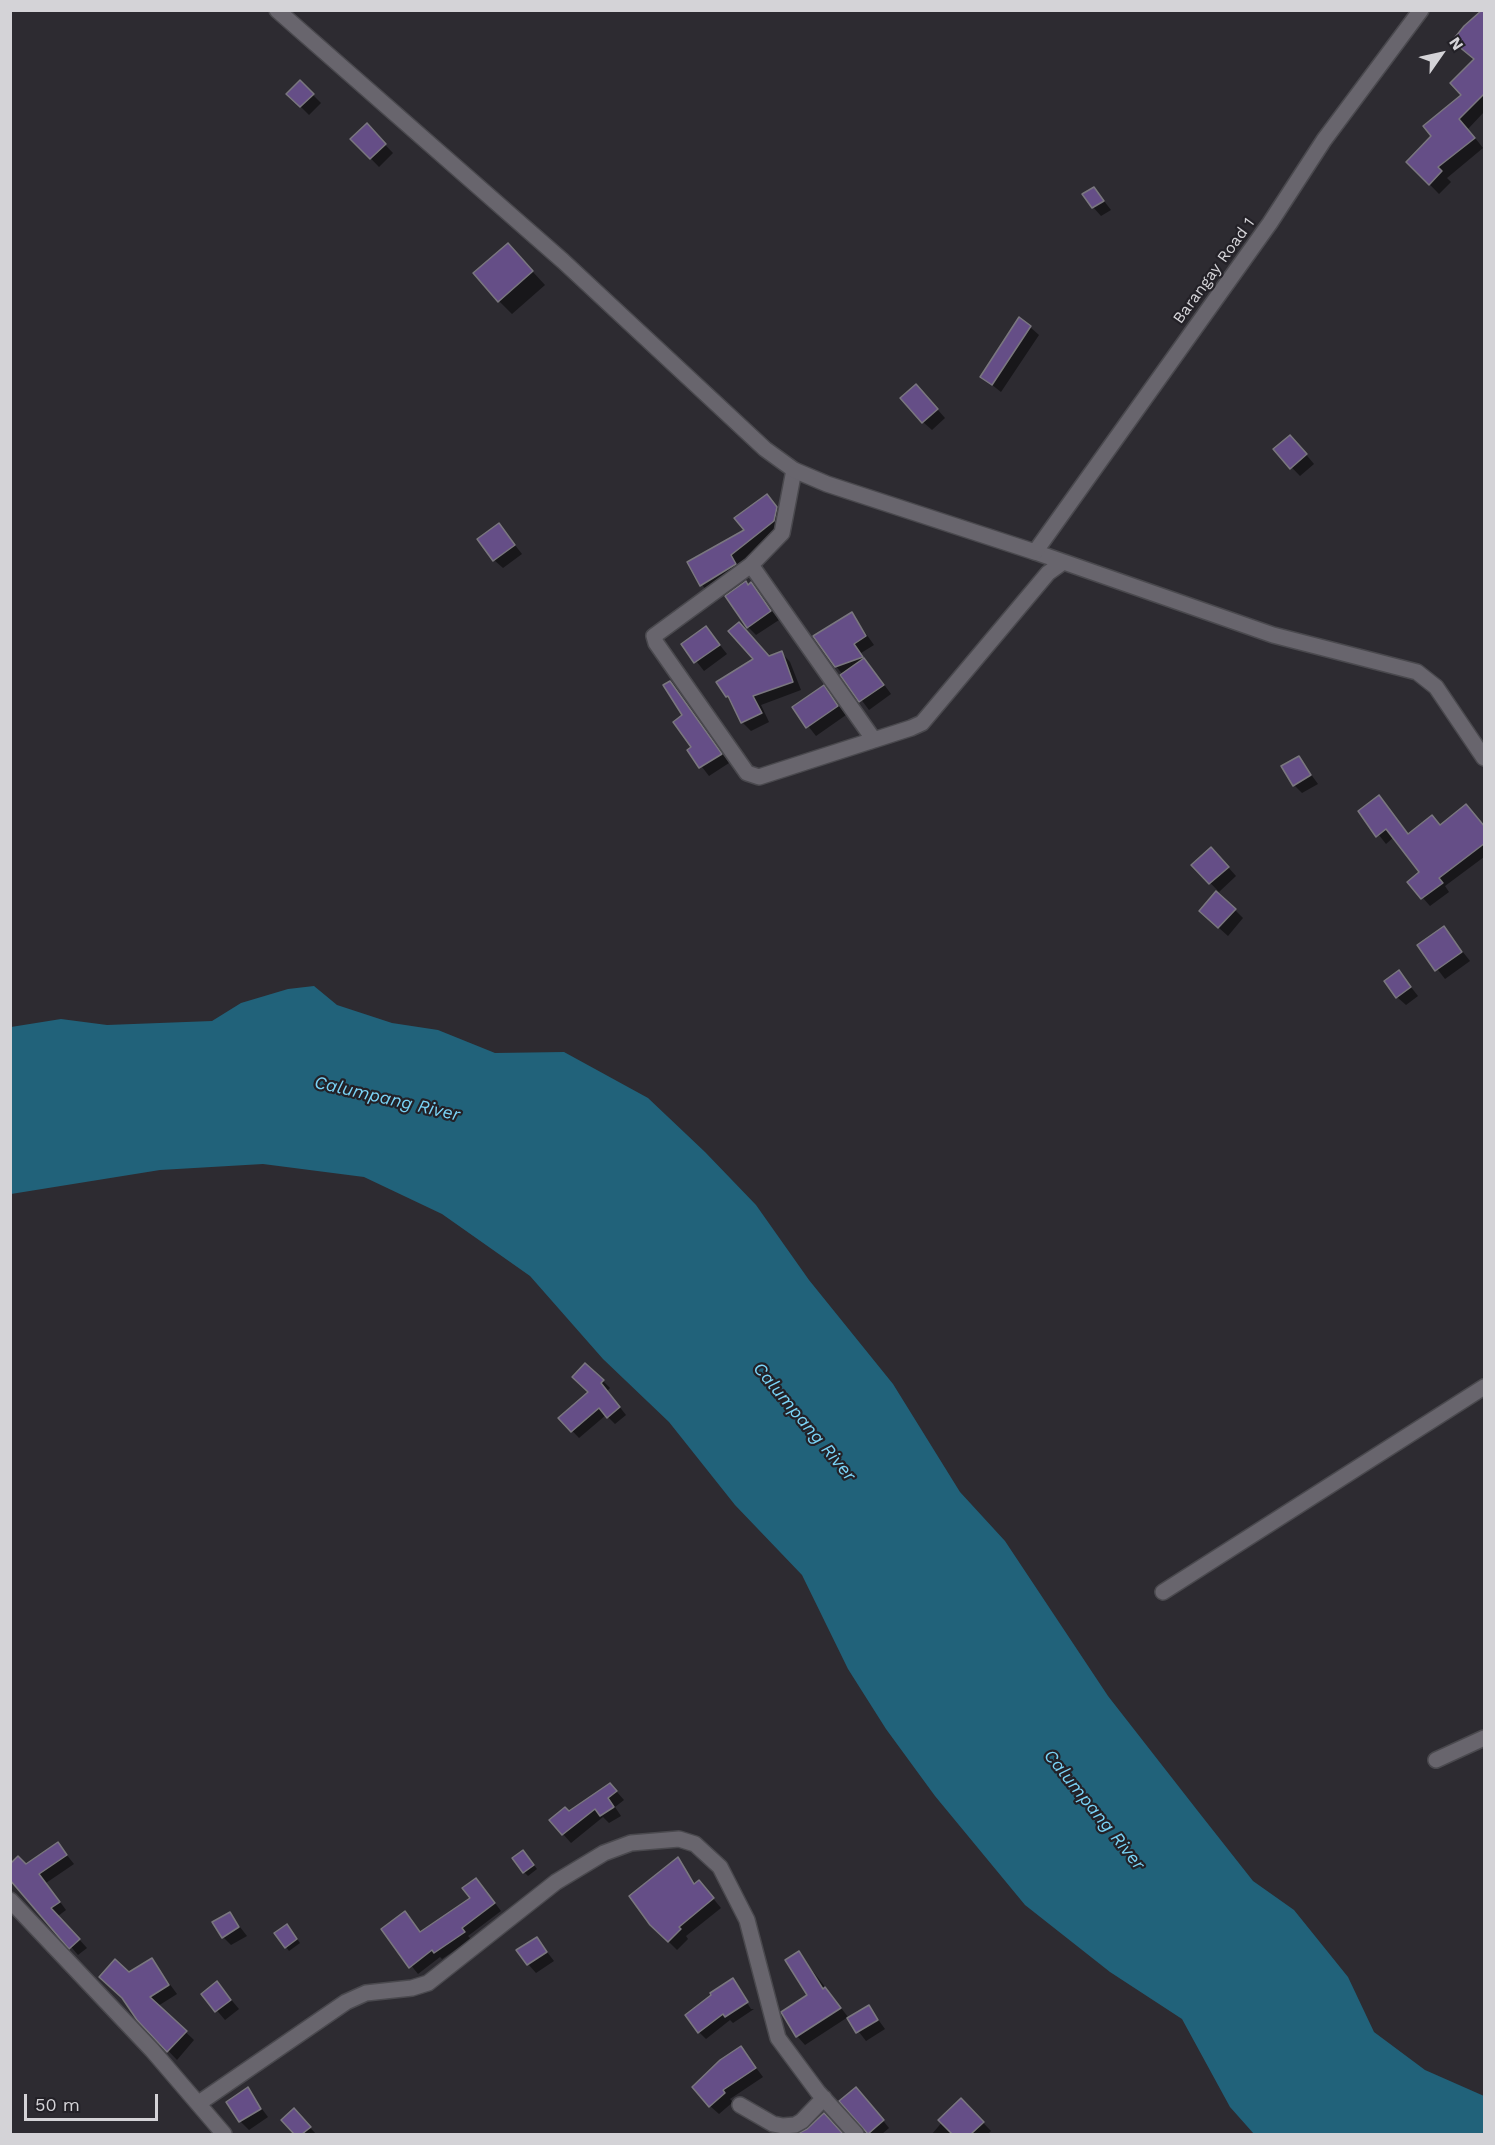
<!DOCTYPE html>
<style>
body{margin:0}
#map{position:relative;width:1495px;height:2145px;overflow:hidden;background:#2d2b31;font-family:"Work Sans",sans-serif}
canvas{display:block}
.frame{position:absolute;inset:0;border:12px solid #d4d3d7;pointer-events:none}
.north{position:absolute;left:1411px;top:24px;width:60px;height:60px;-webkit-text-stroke:4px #232127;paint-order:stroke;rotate:56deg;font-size:16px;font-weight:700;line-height:24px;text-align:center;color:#d4d3d7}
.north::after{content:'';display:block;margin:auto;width:21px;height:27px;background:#d4d3d7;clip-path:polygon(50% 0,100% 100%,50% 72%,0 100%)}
.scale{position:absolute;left:24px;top:2094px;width:134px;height:27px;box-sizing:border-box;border:3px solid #d4d3d7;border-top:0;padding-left:8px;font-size:18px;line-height:21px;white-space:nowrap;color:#d4d3d7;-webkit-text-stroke:4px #232127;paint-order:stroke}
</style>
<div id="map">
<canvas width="1495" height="2145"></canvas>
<div class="frame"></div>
<div class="north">N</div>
<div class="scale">50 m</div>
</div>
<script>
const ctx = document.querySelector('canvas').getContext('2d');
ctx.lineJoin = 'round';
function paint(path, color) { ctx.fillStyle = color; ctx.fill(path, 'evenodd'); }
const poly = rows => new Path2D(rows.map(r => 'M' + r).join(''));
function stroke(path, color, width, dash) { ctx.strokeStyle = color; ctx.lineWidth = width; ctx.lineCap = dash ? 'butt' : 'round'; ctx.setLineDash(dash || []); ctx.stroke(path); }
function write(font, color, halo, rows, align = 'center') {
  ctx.font = font + ' "Work Sans",sans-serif'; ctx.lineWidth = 4.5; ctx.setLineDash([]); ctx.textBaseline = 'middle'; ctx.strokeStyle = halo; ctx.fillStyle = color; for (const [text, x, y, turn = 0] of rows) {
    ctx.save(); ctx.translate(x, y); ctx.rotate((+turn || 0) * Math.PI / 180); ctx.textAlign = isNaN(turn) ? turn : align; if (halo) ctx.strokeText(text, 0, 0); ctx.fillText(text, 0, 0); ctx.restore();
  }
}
const water = poly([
 [314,986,337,1005,392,1023,438,1030,495,1053,564,1052,648,1098,705,1152,756,1205,809,1280,893,1384,960,1492,1005,1541,1108,1696,1197,1810,1253,1881,1294,1910,1348,1977,1374,2032,1425,2070,1484,2096,1484,2134,1254,2134,1230,2107,1182,2019,1110,1972,1025,1905,935,1796,886,1729,848,1669,802,1575,735,1505,669,1422,603,1359,530,1276,442,1214,364,1177,263,1164,160,1170,11,1194,11,1027,61,1019,107,1025,212,1021,241,1003,288,989]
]);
const shadow = poly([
 [1484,10,1484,112,1468,129,1483,148,1447,178,1451,182,1439,194,1408,162,1433,136,1463,95,1475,60,1454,41],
 [300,82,321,103,309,115,288,94],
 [367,126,393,153,379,167,352,139],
 [1094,188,1111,210,1101,216,1093,207],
 [508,245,545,285,512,314,499,301],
 [1030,327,1039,335,1001,392,982,377],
 [924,394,945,418,932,430,923,422],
 [1298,445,1314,464,1300,476,1275,450],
 [767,496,785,517,782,530,739,564,744,573,710,594,702,585,689,562,746,531],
 [499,525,522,554,503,568,494,560],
 [751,584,779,620,756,635,748,627],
 [852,614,874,645,861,653,891,694,869,710,836,666],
 [706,628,727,654,704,671,683,644],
 [782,653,790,662,801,690,761,705,769,722,751,731,742,722,727,696,756,660],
 [670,682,729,763,709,776,689,750,694,747,684,715],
 [824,687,846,715,816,736,794,708],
 [1299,758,1318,784,1302,793,1294,785],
 [1379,797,1409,835,1441,826,1466,806,1484,827,1484,857,1445,886,1449,892,1430,906,1409,882,1421,872,1394,837,1386,844,1360,811],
 [1219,857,1236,876,1219,892,1193,865],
 [1235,910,1243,918,1228,936,1209,919],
 [1444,928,1470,961,1445,979,1419,945],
 [1399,972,1418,996,1406,1005,1397,997],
 [603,1381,610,1388,607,1391,626,1415,615,1424,606,1415,579,1438,560,1418],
 [610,1784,624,1800,615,1807,621,1816,609,1823,603,1817,571,1843,563,1834,569,1812],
 [58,1844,74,1864,46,1883,66,1910,58,1916,87,1948,78,1955,29,1897,26,1866],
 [527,1856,537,1869,528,1876,524,1872],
 [677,1859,696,1884,707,1891,721,1908,686,1936,688,1939,677,1950,651,1924],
 [483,1887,501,1911,468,1936,471,1939,442,1959,440,1957,418,1974,383,1930,412,1920,421,1933,472,1898],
 [229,1913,247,1936,231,1945,223,1937],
 [290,1929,300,1943,289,1951,286,1947],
 [537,1939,554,1961,536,1973,528,1964],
 [799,1953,848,2017,805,2045,797,2036,809,1995],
 [152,1960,177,1994,158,2006,194,2040,177,2060,138,2019,129,1974],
 [733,1980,751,2009,754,2009,733,2023,730,2020,706,2039,699,2032],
 [217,1983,239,2009,225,2020,203,1994],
 [869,2007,885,2029,866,2041,849,2019],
 [741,2048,763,2077,730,2099,733,2102,719,2114,710,2106],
 [247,2089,268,2117,249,2130,240,2121],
 [863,2096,889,2128,882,2134,872,2134,841,2101],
 [961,2100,991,2131,988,2134,932,2134],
 [824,2115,842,2134,800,2134],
 [302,2119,316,2134,296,2134,283,2120]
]);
const building = poly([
 [1482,10,1485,10,1485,93,1459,119,1475,138,1438,167,1442,171,1429,185,1406,162,1431,136,1423,126,1461,95,1450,83,1474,59,1452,41,1464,26,1482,10],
 [300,80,314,94,300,107,286,94,300,80],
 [367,123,386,144,370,159,350,139,367,123],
 [1094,187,1104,201,1092,208,1082,194,1094,187],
 [508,243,533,271,498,302,473,273,508,243],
 [1019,317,1031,326,992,385,980,377,1019,317],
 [916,384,938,409,922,423,900,398,916,384],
 [1290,435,1307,454,1290,469,1273,449,1290,435],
 [767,494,777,507,774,521,731,555,736,564,700,586,687,562,744,530,734,518,767,494],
 [499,523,515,545,493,561,477,539,499,523],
 [746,581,748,585,751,582,771,611,747,628,725,596,746,581],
 [852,612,866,636,854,644,863,657,835,667,813,636,852,612],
 [739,622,769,656,782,651,793,682,753,696,762,713,741,723,728,696,726,697,716,682,753,659,728,631,739,622],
 [706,626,720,645,694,663,681,644,706,626],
 [864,658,884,685,859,702,840,675,864,658],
 [670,681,722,754,699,768,687,750,691,747,673,722,682,715,663,685,670,681],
 [824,685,838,706,806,728,792,707,824,685],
 [1299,756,1311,775,1293,786,1281,766,1299,756],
 [1379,795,1408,834,1432,815,1440,825,1466,804,1485,827,1485,843,1439,878,1443,883,1421,899,1407,882,1419,872,1386,829,1376,837,1358,811,1379,795],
 [1211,847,1229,867,1209,884,1191,865,1211,847],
 [1216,891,1236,909,1218,928,1199,911,1216,891],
 [1444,926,1462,952,1435,971,1417,945,1444,926],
 [1399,970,1411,987,1396,998,1384,981,1399,970],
 [585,1363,604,1380,601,1383,620,1407,607,1418,599,1408,571,1432,558,1418,588,1392,572,1377,585,1363],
 [610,1783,617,1791,608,1798,614,1807,600,1816,595,1809,562,1835,549,1820,565,1807,569,1811,610,1783],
 [58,1842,67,1855,39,1874,60,1902,51,1908,80,1939,69,1949,10,1880,10,1864,18,1856,26,1864,58,1842],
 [523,1850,534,1865,523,1873,512,1858,523,1850],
 [678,1857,694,1884,699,1880,714,1898,679,1927,681,1929,668,1942,650,1925,629,1896,678,1857],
 [476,1878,495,1903,462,1928,465,1932,434,1953,432,1950,409,1968,381,1929,405,1911,420,1932,470,1898,462,1888,476,1878],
 [230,1912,239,1927,222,1938,212,1922,230,1912],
 [287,1924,297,1939,285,1948,274,1933,287,1924],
 [537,1937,547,1952,527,1965,516,1950,537,1937],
 [799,1951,823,1989,825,1987,841,2008,796,2037,781,2012,807,1995,785,1960,799,1951],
 [152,1958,169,1985,150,1997,187,2031,167,2052,137,2020,122,1998,99,1977,115,1959,129,1972,152,1958],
 [733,1978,748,2002,725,2017,723,2014,698,2033,685,2015,711,1995,710,1993,733,1978],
 [217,1981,231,2000,215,2012,201,1994,217,1981],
 [869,2005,878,2020,856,2033,847,2018,869,2005],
 [741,2046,756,2068,723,2090,725,2093,709,2107,692,2087,720,2060,741,2046],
 [248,2087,261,2109,239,2122,226,2102,248,2087],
 [856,2087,884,2120,868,2134,839,2101,856,2087],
 [961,2098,984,2122,971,2134,952,2134,938,2120,961,2098],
 [294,2108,311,2127,302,2134,294,2134,281,2120,294,2108],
 [824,2113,843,2134,797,2134,807,2129,824,2113]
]);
const street = poly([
 [1035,552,1273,635,1417,672,1436,687,1484,758],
 [751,565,782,533,794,470],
 [874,740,751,565,654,636,656,643,747,773,759,777,911,728,922,723,1048,573,1062,563],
 [1163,1592,1484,1387],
 [1436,1760,1484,1738],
 [10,1900,152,2050,224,2134],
 [199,2103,346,2002,366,1993,412,1988,428,1983,556,1882,604,1853,631,1843,679,1839,695,1844,720,1867,747,1920,778,2038,818,2092,856,2134],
 [740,2105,773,2124,783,2126,795,2125,802,2121,824,2098]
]);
const secondary = poly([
 [277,10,563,261,765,449,794,470,827,484,1035,552,1270,223,1324,140,1421,10]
]);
const streetNames = [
 ["Barangay Road 1",1214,271,-54]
];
const waterNames = [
 ["Calumpang River",387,1099,13],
 ["Calumpang River",804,1422,50],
 ["Calumpang River",1094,1810,51]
];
paint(water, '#21627a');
paint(shadow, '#0007');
paint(building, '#654e87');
stroke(building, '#7a777f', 1.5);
stroke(street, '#4a494e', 18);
stroke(secondary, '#4a494e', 18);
stroke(street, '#68656d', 15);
stroke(secondary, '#68656d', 15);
write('16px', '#d4d3d7', '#232127', streetNames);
write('italic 18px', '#7ad3f6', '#232127', waterNames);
</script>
